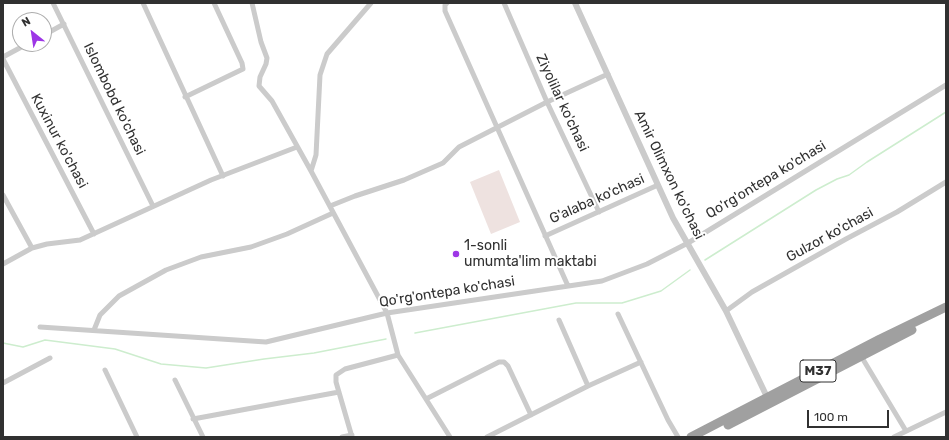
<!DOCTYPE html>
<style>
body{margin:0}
#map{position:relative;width:949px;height:440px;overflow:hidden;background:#fff;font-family:Rubik,sans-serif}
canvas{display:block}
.frame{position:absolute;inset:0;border:4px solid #313131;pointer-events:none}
.north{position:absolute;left:12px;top:12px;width:40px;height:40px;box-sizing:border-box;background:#fff;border:1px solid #adadad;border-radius:50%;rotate:330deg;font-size:11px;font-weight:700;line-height:16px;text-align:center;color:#313131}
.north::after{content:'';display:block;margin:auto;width:14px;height:18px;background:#9d36e6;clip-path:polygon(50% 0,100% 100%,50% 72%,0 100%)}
.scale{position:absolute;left:807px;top:410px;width:82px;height:18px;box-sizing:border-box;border:2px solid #313131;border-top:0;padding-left:5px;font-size:12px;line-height:14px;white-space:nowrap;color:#313131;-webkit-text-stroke:3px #fff;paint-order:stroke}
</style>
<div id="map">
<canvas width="949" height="440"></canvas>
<div class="frame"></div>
<div class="north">N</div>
<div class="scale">100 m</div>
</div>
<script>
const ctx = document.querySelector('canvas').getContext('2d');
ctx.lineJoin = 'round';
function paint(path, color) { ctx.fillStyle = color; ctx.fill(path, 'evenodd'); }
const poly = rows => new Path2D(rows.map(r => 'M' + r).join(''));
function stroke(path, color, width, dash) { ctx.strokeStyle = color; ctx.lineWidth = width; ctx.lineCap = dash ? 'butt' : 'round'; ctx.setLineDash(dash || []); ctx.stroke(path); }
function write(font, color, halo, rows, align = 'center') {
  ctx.font = font + ' Rubik,sans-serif'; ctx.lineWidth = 4; ctx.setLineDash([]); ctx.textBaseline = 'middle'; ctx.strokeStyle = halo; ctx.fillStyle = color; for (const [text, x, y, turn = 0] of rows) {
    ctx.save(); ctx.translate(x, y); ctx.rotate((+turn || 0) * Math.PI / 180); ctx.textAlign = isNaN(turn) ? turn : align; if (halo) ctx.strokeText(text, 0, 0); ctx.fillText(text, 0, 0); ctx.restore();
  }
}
const green = poly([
 [499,170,520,222,491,234,470,182]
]);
const stream = poly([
 [705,260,816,190,837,179,849,175,867,162,946,112],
 [415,333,576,303,622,303,661,291,690,270],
 [3,343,23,347,45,340,115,349,161,364,206,368,264,359,314,353,386,339]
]);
const minor = poly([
 [53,3,153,206],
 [143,3,223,176],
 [252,3,261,42,267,58,266,64,260,77,259,86,272,101,311,171,387,313,398,355,450,437],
 [447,3,445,5,445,11,568,286],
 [504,3,547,102,599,212],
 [44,35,64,24],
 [3,57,27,44],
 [3,59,94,234],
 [185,97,243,69,242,63,214,3],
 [311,171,316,155,320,75,327,54,371,3],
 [3,195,32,248],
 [330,206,355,196,404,180,443,163,459,147,547,102,608,74],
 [545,236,658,185],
 [3,264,32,248,47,244,80,240,211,180,297,147],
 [726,311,752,292,846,239,897,212,946,182],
 [618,314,668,420,678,437],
 [559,320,588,386],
 [40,327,266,342,387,313,602,281,647,264,688,243,946,85],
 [94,330,100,315,119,296,166,270,201,257,251,247,287,234,333,213],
 [861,356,906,431],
 [105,370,137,437],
 [175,380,203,437],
 [3,383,50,358],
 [426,399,499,362,504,362,508,366,531,415],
 [193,419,339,392],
 [342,437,352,435],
 [352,437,336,382,336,375,345,369,398,355],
 [487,437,588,386,641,362],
 [894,437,946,412]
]);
const tertiary = poly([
 [575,3,673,218,726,311,767,397]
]);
const trunk = poly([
 [728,425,912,330],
 [691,437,880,339,946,307]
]);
const markers = [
 [456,254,4,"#9d36e6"]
];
const shields = [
 [818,371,36]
];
const shieldNames = [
 ["M37",818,371]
];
const streetNames = [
 ["Islombobd ko'chasi",114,99,64],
 ["Ziyolilar ko'chasi",562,103,65],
 ["Kuxinur ko'chasi",59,141,62],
 ["Amir Olimxon ko'chasi",669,175,64],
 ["Qo'rg'ontepa ko'chasi",766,180,-31],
 ["G'alaba ko'chasi",597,199,-24],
 ["Gulzor ko'chasi",830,235,-29],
 ["Qo'rg'ontepa ko'chasi",447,292,-9]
];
const poiNames = [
 ["1-sonli",464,246],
 ["umumta'lim maktabi",464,262]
];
paint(green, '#eee2e0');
stroke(stream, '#cdedce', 1.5);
stroke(minor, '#cbcbcb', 5);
stroke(tertiary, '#cbcbcb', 6);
stroke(trunk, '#a0a0a0', 9);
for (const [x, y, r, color] of markers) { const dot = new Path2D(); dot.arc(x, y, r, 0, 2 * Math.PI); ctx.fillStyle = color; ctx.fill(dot); stroke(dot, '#fff', 1.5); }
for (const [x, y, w] of shields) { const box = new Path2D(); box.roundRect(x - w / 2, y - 11, w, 22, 3); ctx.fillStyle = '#fff'; ctx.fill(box); stroke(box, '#313131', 1); }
write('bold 13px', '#313131', null, shieldNames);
write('14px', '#313131', '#fff', streetNames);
write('14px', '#313131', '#fff', poiNames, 'left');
</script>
